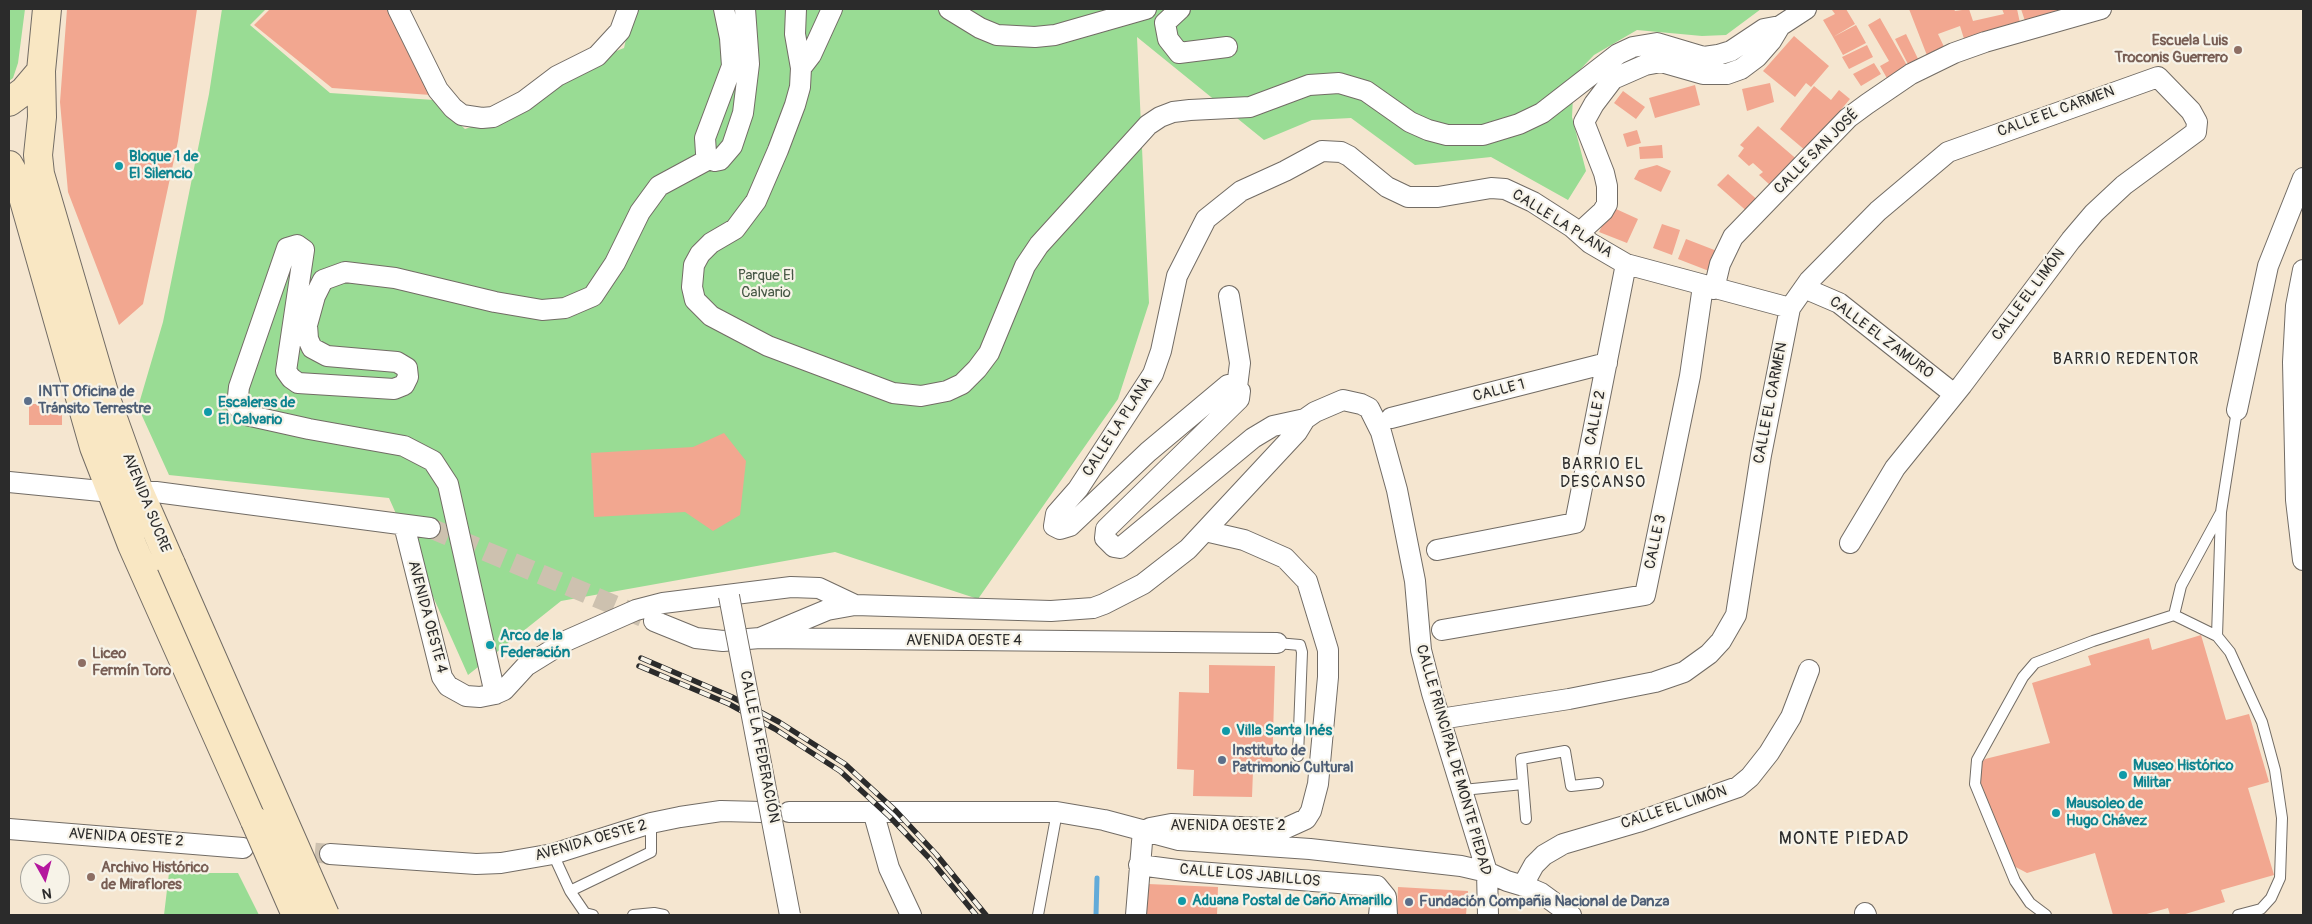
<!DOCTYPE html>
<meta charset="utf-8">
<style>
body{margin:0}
#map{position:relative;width:2312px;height:924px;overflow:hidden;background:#f5e6d0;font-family:Pangolin,sans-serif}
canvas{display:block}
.frame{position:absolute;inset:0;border:10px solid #2b2b2b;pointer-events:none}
.north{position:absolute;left:20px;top:854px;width:50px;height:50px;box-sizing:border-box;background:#f7f3e8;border:1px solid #a5a39c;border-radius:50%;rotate:173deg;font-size:14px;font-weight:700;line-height:20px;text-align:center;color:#2b2b2b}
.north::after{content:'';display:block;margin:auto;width:18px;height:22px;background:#b5179e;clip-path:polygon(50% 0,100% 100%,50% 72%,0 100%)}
</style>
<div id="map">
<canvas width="2312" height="924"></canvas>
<div class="frame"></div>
<div class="north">N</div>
</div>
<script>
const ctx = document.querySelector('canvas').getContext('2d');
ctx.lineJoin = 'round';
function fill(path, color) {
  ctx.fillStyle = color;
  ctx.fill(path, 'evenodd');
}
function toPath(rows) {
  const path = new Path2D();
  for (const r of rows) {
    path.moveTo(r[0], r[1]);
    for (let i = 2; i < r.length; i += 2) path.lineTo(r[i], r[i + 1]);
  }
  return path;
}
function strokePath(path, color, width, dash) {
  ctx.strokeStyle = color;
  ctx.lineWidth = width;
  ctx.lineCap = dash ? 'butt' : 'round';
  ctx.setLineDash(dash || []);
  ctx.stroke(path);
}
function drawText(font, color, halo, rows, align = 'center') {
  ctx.font = font + ' Pangolin,sans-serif';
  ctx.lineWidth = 4.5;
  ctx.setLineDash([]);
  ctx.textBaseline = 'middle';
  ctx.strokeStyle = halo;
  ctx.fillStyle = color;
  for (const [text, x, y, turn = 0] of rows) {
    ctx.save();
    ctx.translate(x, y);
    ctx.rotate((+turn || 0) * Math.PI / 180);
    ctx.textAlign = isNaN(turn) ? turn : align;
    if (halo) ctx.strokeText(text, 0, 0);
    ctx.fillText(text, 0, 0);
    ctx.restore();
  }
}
const green = toPath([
 [9,9,25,9,18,63,13,78,9,81],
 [222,9,266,9,250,25,330,93,434,100,465,129,510,114,553,76,624,48,633,9,1761,9,1726,35,1702,36,1637,30,1594,55,1574,76,1572,117,1586,171,1568,200,1491,157,1415,165,1351,118,1312,120,1264,140,1137,37,1149,303,1118,399,978,599,835,552,561,601,468,675,389,498,169,475,138,407,163,322,209,94],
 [169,873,238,873,259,915,164,915]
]);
const stream = toPath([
 [1096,915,1097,878]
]);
const building = toPath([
 [67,9,197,9,178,141,143,304,119,325,68,192,60,102],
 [270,9,389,9,431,95,332,88,254,25],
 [1835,9,1846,9,1855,24,1833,37,1823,20,1835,14,1832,10],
 [1909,9,1954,9,1955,11,1969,9,1973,21,2004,14,2002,9,2017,9,2020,23,1965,42,1960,26,1938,34,1946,51,1928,58],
 [2021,9,2072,9,2026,24],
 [1880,18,1909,69,1888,80,1880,66,1889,61,1868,25],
 [1856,25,1866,43,1843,55,1833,37],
 [1906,34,1920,63,1910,68,1895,39],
 [1794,36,1829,66,1811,87,1806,83,1795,97,1763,71],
 [1867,45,1873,57,1849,69,1842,57],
 [1874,63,1881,74,1861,86,1853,74],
 [1770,83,1774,102,1747,111,1742,89],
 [1695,85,1700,105,1655,118,1649,98],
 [1814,86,1831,100,1839,90,1850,99,1806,151,1780,129],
 [1623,91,1645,107,1636,119,1614,103],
 [1758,126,1800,162,1770,185,1759,175,1763,172,1753,163,1749,166,1738,156,1744,148,1740,145],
 [1637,130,1641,143,1627,147,1623,134],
 [1662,145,1663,158,1640,159,1639,147],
 [1657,165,1671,171,1661,192,1634,179,1639,170],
 [1728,174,1761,203,1750,214,1717,185],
 [1616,209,1638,219,1627,243,1599,232,1605,220],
 [1662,224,1680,230,1672,255,1653,248],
 [1686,239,1717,251,1709,271,1678,259],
 [29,404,62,404,62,425,29,425],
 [724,433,746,461,740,515,713,531,685,512,594,517,591,453,693,447],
 [2201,635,2226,720,2249,714,2269,782,2248,788,2274,875,2221,890,2225,902,2182,915,2170,915,2168,908,2143,915,2113,915,2095,853,2027,873,2010,864,2000,843,1976,768,1985,759,2050,743,2032,683,2091,665,2088,656,2149,638,2152,650],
 [1209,665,1275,666,1272,771,1253,771,1252,797,1193,796,1194,770,1177,769,1179,692,1209,693],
 [1148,884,1218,887,1217,915,1146,915],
 [1398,887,1468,891,1466,915,1397,915]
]);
const minorTunnel = toPath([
 [430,528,643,617],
 [285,850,330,854]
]);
const service = toPath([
 [2174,615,2181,586,2220,514],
 [2217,636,2221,512,2237,410],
 [1277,643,1300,645,1302,652,1298,756],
 [1463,790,1523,784],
 [1526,819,1521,759,1565,751,1571,786,1598,783],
 [553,854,570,891,651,852,651,823],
 [570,891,585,913,593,915],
 [633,915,654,913,664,915],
 [1038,915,1057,812],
 [1374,915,1377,887],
 [2046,915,2030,903,2015,881,1975,784,1977,760,2023,677,2035,663,2093,641,2174,615,2217,636,2230,652,2262,722,2275,770,2282,818,2280,878,2271,898,2261,909,2238,915]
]);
const minor = toPath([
 [398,9,438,90,453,108,462,115,482,118,493,117,524,101,557,76,597,56,620,31,628,9],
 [724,9,730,38,732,66,705,138,706,153,709,159,715,161,720,160,732,146,743,113,749,64,745,9],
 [796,9,795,34,801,68,800,87,795,105,778,150,756,201,735,229,711,243,700,254,694,265,692,287,695,300,711,316,768,346,893,393,921,396,947,391,962,384,977,369,989,353,1025,266,1039,245,1148,125,1160,117,1173,112,1190,110,1250,107,1309,85,1339,83,1366,91,1410,122,1428,130,1447,135,1483,135,1519,124,1542,113,1618,54,1633,47,1657,43,1704,57,1718,55,1731,51,1764,29,1780,26,1806,9],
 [949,9,980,28,997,35,1035,37,1055,35,1146,9],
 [1180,9,1165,23,1168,39,1179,53,1227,47],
 [801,68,811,55,832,9],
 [1579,233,1603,211,1607,204,1607,186,1604,173,1584,122,1594,104,1613,79,1645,65,1661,62,1703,74,1727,74,1741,69,1757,57,1771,41,1780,26],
 [2303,270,2296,306,2293,362,2296,500,2303,560],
 [1804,288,1839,303,1954,394],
 [1714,289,1720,264,1733,237,1848,118,1867,104,1911,74,1954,53,1985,42,2101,9],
 [1229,296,1240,363,1237,387],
 [2237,410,2268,266,2303,178],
 [1391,418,1607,363],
 [1305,419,1273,426,1253,438,1125,544,1120,548,1114,547,1105,538,1106,529,1239,399,1240,391,1233,384,1228,385,1148,452,1070,526,1060,529,1054,526,1056,514,1078,489,1153,374,1161,351,1177,276,1206,219,1241,191,1285,171,1322,151,1341,152,1349,156,1387,187,1408,197,1438,197,1491,188,1505,189,1533,202,1572,227,1590,243,1626,264,1790,308],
 [9,482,111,492,156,492,430,528],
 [404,525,442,677,448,686,466,696,480,697,495,694,504,690,526,666,568,640,636,610,663,603,791,587,819,588,855,605],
 [1437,550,1575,523,1626,264],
 [654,621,696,638,723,641,760,638,1277,643],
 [1442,630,1645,595,1690,376,1703,286],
 [760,638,827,610,855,605,1051,611,1093,608,1104,604,1143,584,1188,549,1297,432,1305,419,1315,412,1343,400,1361,404,1369,408,1381,432,1397,490,1415,581,1421,650,1432,693,1487,872,1488,915],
 [495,694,448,484,433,461,404,446,309,429,246,415,237,406,239,387,287,248,297,245,304,250,286,371,291,378,298,383,394,389,404,385,408,377,407,368,397,362,327,356,312,348,308,339,307,325,315,296,323,280,345,272,395,278,495,302,542,310,565,308,593,296,615,263,640,212,659,186,709,159],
 [1440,719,1569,699,1655,682,1684,672,1709,654,1721,641,1736,615,1761,455,1790,308,1809,281,1878,211,1948,152,2158,77,2191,111,2197,122,2196,132,2124,185,2094,213,2071,240,1962,385,1895,468,1850,543],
 [873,811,889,868,911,915],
 [789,812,1057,812,1104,820,1179,840,1310,849,1461,866,1487,872,1507,881,1527,887,1541,893,1571,915],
 [1150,828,1171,824,1284,829,1306,819,1311,811,1318,784,1328,677,1328,650,1307,581,1285,558,1244,540,1205,531],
 [9,829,243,848],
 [330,854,476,864,501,863,553,854,651,823,680,817,721,811,762,812],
 [1139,865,1185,871,1377,886,1386,897,1387,915],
 [1523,885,1534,865,1544,855,1563,844,1638,822,1738,787,1750,777,1769,753,1791,717,1809,670],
 [1865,913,1866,915],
 [1136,915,1143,830]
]);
const secondary = toPath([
 [47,9,41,71,42,117,38,155,40,174,105,396,139,491,171,564],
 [9,102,24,91,41,71],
 [9,165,19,183,94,447,132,545,255,821]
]);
const rail = toPath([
 [641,658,732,697,779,722,845,764,896,811,936,854,986,915],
 [639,666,729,704,775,729,840,771,890,817,930,859,976,915]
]);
const minorBridge = toPath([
 [729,596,790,915]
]);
const secondaryBridge = toPath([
 [171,564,325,915],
 [255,821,296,915]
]);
const markers = [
 [2238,50,5,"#8d6e63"],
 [119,166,5,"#0f9aa8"],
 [28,401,5,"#5c6f8a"],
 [208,412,5,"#0f9aa8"],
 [490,645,5,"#0f9aa8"],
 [82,663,5,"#8d6e63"],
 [1226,731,5,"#0f9aa8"],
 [1222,760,5,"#5c6f8a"],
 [2123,775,5,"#0f9aa8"],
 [2056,813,5,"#0f9aa8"],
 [91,877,5,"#8d6e63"],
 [1182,901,5,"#0f9aa8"],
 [1409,902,5,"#5c6f8a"]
];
const educationNames = [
 ["Escuela Luis",2228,41,"right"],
 ["Troconis Guerrero",2228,58,"right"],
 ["Liceo",92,654],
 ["Fermín Toro",92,671],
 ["Archivo Histórico",101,868],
 ["de Miraflores",101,885]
];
const streetNames = [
 ["CALLE EL CARMEN",2056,112,-20],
 ["CALLE SAN JOSÉ",1817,152,-45],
 ["CALLE LA PLANA",1562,224,32],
 ["CALLE EL LIMÓN",2029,295,-53],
 ["CALLE EL ZAMURO",1881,338,37],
 ["CALLE 1",1499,391,-14],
 ["CALLE EL CARMEN",1771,403,-79],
 ["CALLE 2",1596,418,-79],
 ["CALLE LA PLANA",1118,427,-57],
 ["AVENIDA SUCRE",146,503,68],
 ["CALLE 3",1656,542,-78],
 ["AVENIDA OESTE 4",427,617,75],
 ["AVENIDA OESTE 4",964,641],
 ["CALLE LA FEDERACIÓN",759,747,79],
 ["CALLE PRINCIPAL DE MONTE PIEDAD",1453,760,74],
 ["CALLE EL LIMÓN",1674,808,-18],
 ["AVENIDA OESTE 2",1228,826],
 ["AVENIDA OESTE 2",126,838,4],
 ["AVENIDA OESTE 2",591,841,-16],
 ["CALLE LOS JABILLOS",1250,876,5]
];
const cultureNames = [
 ["Bloque 1 de",129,157],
 ["El Silencio",129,174],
 ["Escaleras de",218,403],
 ["El Calvario",218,420],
 ["Arco de la",500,636],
 ["Federación",500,653],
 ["Villa Santa Inés",1236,731],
 ["Museo Histórico",2133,766],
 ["Militar",2133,783],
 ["Mausoleo de",2066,804],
 ["Hugo Chávez",2066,821],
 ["Aduana Postal de Caño Amarillo",1192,901]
];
const parkNames = [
 ["Parque El",766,276],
 ["Calvario",766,293]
];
const serviceNames = [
 ["INTT Oficina de",38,392],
 ["Tránsito Terrestre",38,409],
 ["Instituto de",1232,751],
 ["Patrimonio Cultural",1232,768],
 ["Fundación Compañia Nacional de Danza",1419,902]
];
const neighbourhoodNames = [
 ["BARRIO REDENTOR",2126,360],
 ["BARRIO EL",1603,465],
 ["DESCANSO",1603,483]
];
const quarterNames = [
 ["MONTE PIEDAD",1844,839]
];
fill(green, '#99dc94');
strokePath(stream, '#62abd9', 5);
fill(building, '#f2a790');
strokePath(minorTunnel, '#cdc1af', 20, [20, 10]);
strokePath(service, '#726c65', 12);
strokePath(minor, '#726c65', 22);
strokePath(secondary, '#726c65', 30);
strokePath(service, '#fff', 10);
strokePath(minor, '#fff', 20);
strokePath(secondary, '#f9e7c3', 28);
strokePath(rail, '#2b2b2b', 5.5);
strokePath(rail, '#f7f3e8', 4, [11]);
strokePath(minorBridge, '#726c65', 22, []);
strokePath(secondaryBridge, '#726c65', 30, []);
strokePath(minorBridge, '#fff', 20);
strokePath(secondaryBridge, '#f9e7c3', 28);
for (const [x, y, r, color] of markers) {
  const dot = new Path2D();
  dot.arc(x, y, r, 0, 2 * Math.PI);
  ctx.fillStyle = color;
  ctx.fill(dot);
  strokePath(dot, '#f7f3e8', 2);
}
drawText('bold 15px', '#785e54', '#f7f3e8', educationNames, 'left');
drawText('15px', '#2b2b2b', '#f7f3e8', streetNames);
drawText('bold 15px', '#0d838f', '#f7f3e8', cultureNames, 'left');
drawText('15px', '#465745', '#f7f3e8', parkNames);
drawText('bold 15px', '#4e5e75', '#f7f3e8', serviceNames, 'left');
ctx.letterSpacing = '1px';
drawText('16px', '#2b2b2b', '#f7f3e8', neighbourhoodNames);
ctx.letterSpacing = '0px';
ctx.letterSpacing = '1px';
drawText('18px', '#2b2b2b', '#f7f3e8', quarterNames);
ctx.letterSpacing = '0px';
</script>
